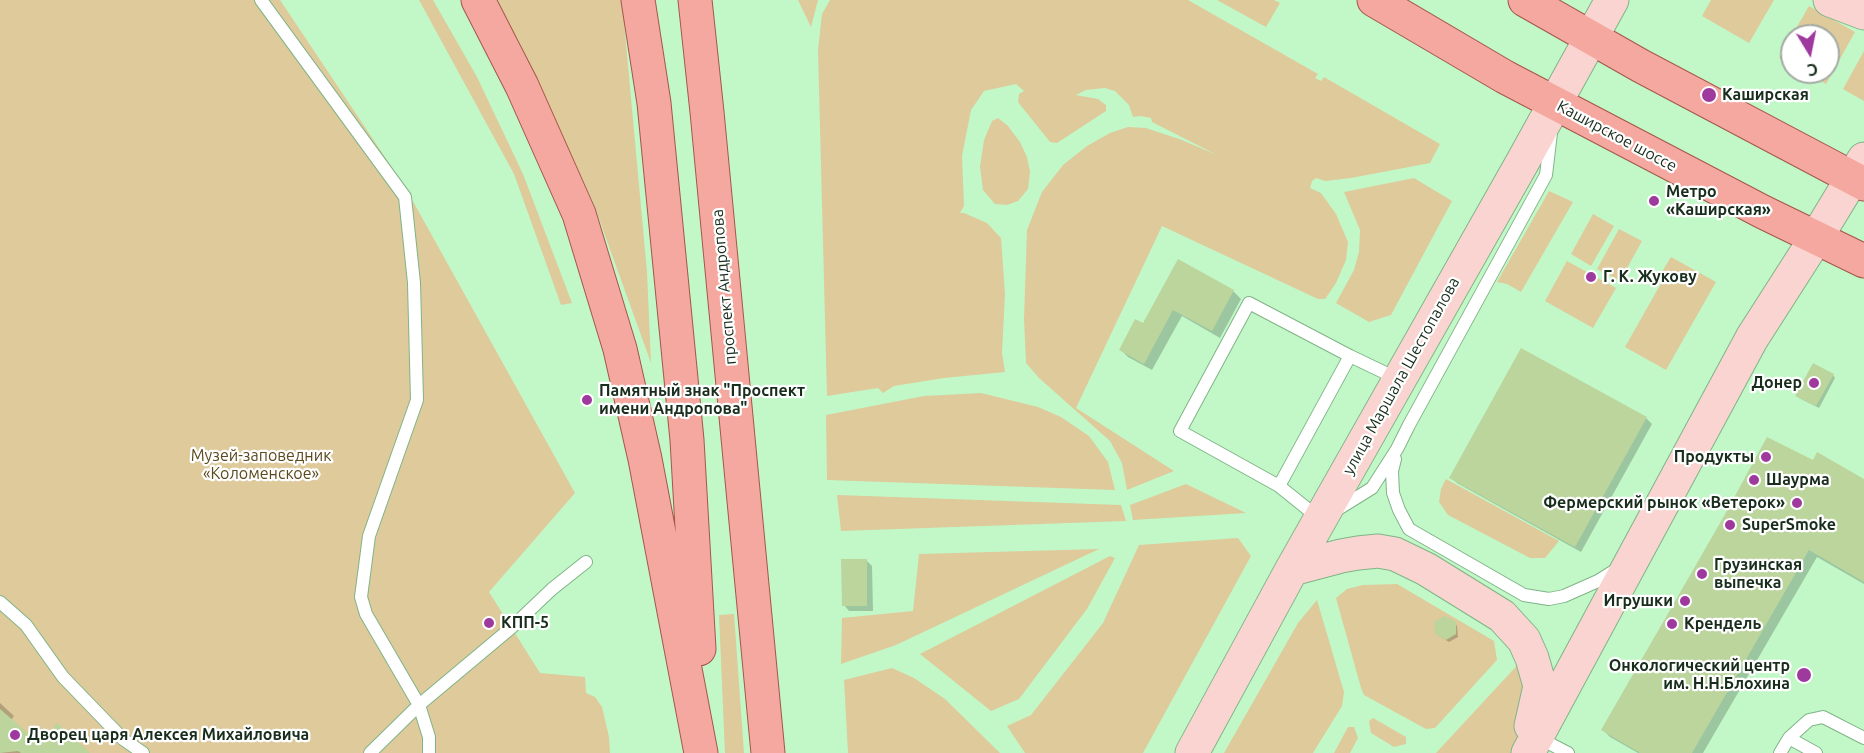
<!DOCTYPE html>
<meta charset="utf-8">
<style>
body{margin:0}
#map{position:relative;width:1864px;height:753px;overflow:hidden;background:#c2f8c8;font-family:Ubuntu,sans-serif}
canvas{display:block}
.north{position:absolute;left:1780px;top:24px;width:60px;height:60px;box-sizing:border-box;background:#fff;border:2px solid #a3aba4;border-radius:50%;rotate:170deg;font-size:16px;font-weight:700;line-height:24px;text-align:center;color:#182d1c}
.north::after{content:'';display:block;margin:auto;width:21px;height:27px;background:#9e399e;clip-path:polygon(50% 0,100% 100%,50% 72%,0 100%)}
</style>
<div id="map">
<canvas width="1864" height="753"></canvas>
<div class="north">С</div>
</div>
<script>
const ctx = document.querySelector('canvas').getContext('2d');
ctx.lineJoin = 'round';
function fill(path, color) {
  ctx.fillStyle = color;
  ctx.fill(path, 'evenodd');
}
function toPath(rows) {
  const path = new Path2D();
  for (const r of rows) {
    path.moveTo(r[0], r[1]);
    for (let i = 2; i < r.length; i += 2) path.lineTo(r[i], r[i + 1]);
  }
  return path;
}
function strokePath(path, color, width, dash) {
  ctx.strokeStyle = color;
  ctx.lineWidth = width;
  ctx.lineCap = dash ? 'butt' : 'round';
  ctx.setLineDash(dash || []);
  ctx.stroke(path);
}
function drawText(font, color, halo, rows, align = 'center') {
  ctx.font = font + ' Ubuntu,sans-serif';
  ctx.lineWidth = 4.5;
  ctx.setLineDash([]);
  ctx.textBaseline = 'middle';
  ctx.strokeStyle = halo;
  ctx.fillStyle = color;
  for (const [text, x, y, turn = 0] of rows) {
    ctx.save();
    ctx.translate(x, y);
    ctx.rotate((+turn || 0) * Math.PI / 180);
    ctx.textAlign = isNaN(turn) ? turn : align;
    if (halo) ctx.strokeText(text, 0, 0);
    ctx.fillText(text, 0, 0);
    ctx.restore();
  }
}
const green = toPath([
 [0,0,280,0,405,187,575,493,489,592,540,673,585,677,586,693,595,697,602,707,609,737,610,753,0,753],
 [419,0,433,0,477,77,523,174,572,303,561,305,514,174],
 [493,0,622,0,647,272,651,363,593,202,518,39],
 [798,0,818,0,811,27],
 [830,0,1188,0,1318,74,1315,78,1321,81,1324,77,1440,144,1430,163,1351,178,1325,181,1316,178,1312,181,1310,188,1321,193,1336,214,1348,242,1346,260,1336,283,1325,299,1318,299,1162,226,1076,408,1174,471,1127,490,1122,463,1110,441,1039,378,1026,363,1024,319,1027,230,1042,192,1063,165,1087,146,1110,133,1128,127,1146,128,1182,140,1217,155,1152,122,1151,118,1141,116,1133,117,1129,105,1115,91,1105,88,1086,90,1076,95,1098,99,1106,105,1106,111,1057,143,1050,142,1018,102,1019,94,1024,91,1016,84,984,91,971,110,962,156,964,206,960,213,964,213,987,223,1001,238,1005,294,1002,353,1005,372,944,378,894,386,883,393,878,388,827,396,818,50,822,14],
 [1217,0,1274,0,1280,3,1266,27],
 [1711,0,1774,0,1749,43,1702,16],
 [1809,6,1855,32,1826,84,1804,72,1828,72,1828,36,1792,36,1792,65,1779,58],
 [1864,51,1864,101,1843,89],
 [998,118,1008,126,1020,142,1027,157,1030,172,1028,189,1018,201,1007,205,995,204,983,190,980,167,984,140,992,121],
 [1414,178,1452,201,1391,315,1369,322,1336,303,1354,270,1359,252,1360,230,1344,192],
 [1549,191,1573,202,1521,292,1507,284,1497,282],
 [1593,214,1614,226,1591,266,1571,254],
 [1619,229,1642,241,1620,281,1597,269],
 [1671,257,1716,282,1666,370,1625,347,1664,278,1660,275],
 [1567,261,1616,288,1593,328,1545,301],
 [981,393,1038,407,1061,417,1089,436,1108,462,1115,490,827,480,826,415,924,396],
 [1446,479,1559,541,1545,558,1530,558,1448,515,1439,502,1441,489],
 [1186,484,1246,513,1133,520,1130,505],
 [837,495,1121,505,1126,521,841,531],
 [1238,538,1251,556,1143,753,1025,753,1007,726,1031,715,1103,623,1139,545],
 [1099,549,896,645,841,664,842,618,913,611,919,554],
 [1110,556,1115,558,1087,609,1019,699,991,711,920,654],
 [1397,584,1494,641,1497,660,1435,728,1426,729,1364,695,1361,688,1336,598,1347,589,1363,585],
 [1317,600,1344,692,1342,706,1313,753,1224,753,1298,623],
 [734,614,744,753,725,753,719,615],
 [1523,659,1526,718,1513,753,1436,753],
 [892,668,914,678,945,699,1000,753,848,753,844,680],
 [1373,718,1406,737,1406,744,1394,747,1371,733,1369,721],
 [1348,727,1354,727,1358,738,1350,753,1334,753]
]);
const shadow = toPath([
 [1179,261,1233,291,1241,299,1220,338,1182,316,1152,370,1128,357,1120,349,1144,325],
 [1833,375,1835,378,1819,408,1799,398],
 [1646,418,1652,424,1581,552,1457,483,1451,478],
 [1814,462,1864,481,1864,584,1817,557,1703,753,1638,753,1610,737,1603,730],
 [866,560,872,566,873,611,849,611,844,605],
 [1455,623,1457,626,1458,637,1449,642,1436,634],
 [0,703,14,716,11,720,41,746,87,753,0,753]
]);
const building = toPath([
 [1178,259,1234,290,1212,331,1173,310,1144,364,1119,350,1135,319,1143,323],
 [1521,348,1647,417,1575,547,1449,478],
 [1813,363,1834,374,1816,406,1795,396],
 [1767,437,1813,460,1817,452,1864,479,1864,582,1809,550,1692,753,1640,753,1601,730,1724,516],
 [841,559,867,559,867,606,842,606],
 [1445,616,1456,622,1456,634,1446,640,1435,634,1434,622],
 [0,709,40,744,57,723,90,753,21,753,18,751,0,753]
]);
const lane = toPath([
 [261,0,405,197,414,283,417,400,369,536,361,597,366,614,419,705,429,737,429,753],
 [1395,459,1392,471,1393,493,1399,510,1409,529,1524,595,1549,599,1564,596,1598,581,1617,569],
 [1279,486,1350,356],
 [1335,511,1372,488,1397,449,1409,425,1546,175,1551,133],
 [1320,519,1279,486,1180,431,1249,303,1350,356,1398,379],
 [0,602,26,625,63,677,123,739,143,753],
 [1537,737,1568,753],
 [1789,738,1809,720,1823,717,1864,738],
 [370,753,419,705,511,628,552,589,586,562],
 [1780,753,1789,738,1816,753]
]);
const secondary = toPath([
 [1830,0,1864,13],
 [1292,569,1341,556,1358,553,1378,551,1395,554,1426,569,1502,616,1524,640,1532,658,1540,686,1531,726],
 [1192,753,1292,569,1522,163,1612,0],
 [1528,753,1752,338,1816,238,1864,159]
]);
const primary = toPath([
 [478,0,522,86,579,214,620,349,645,459,701,753],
 [638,0,654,103,687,440,699,649],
 [695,0,707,112,768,753],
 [1374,0,1505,77,1763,212,1864,261],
 [1525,0,1641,66,1864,184]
]);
const markers = [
 [1709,95,8,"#9e399e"],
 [1654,201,6,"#9e399e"],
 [1591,277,6,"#9e399e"],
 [1814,383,6,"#9e399e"],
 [587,400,6,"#9e399e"],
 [1766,457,6,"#9e399e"],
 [1754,480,6,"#9e399e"],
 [1797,503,6,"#9e399e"],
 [1730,525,6,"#9e399e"],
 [1702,574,6,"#9e399e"],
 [1685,601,6,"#9e399e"],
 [489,623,6,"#9e399e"],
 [1672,624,6,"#9e399e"],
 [1804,675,8,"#9e399e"],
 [15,735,6,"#9e399e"]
];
const poiNames = [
 ["Каширская",1722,95],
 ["Метро",1666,192],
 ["«Каширская»",1666,210],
 ["Г. К. Жукову",1603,277],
 ["Донер",1802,383,"right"],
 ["Памятный знак \"Проспект",599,391],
 ["имени Андропова\"",599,409],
 ["Продукты",1754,457,"right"],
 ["Шаурма",1766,480],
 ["Фермерский рынок «Ветерок»",1785,503,"right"],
 ["SuperSmoke",1742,525],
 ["Грузинская",1714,565],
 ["выпечка",1714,583],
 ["Игрушки",1673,601,"right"],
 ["КПП-5",501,623],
 ["Крендель",1684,624],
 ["Онкологический центр",1790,666,"right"],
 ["им. Н.Н.Блохина",1790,684,"right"],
 ["Дворец царя Алексея Михайловича",27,735]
];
const streetNames = [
 ["Каширское шоссе",1617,136,28],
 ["проспект Андропова",724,287,-95],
 ["улица Маршала Шестопалова",1401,376,-61]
];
const parkNames = [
 ["Музей-заповедник",261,456],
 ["«Коломенское»",261,474]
];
fill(green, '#deca9b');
fill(shadow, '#0003');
fill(building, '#bbd59c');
strokePath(lane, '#80b487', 14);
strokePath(secondary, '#80b487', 35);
strokePath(primary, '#a45749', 35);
strokePath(lane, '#fff', 12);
strokePath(secondary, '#fad4d0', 33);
strokePath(primary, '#f5a8a0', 33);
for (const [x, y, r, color] of markers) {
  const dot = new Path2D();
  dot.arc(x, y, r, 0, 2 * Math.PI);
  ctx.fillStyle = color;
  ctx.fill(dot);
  strokePath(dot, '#fff', 2);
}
drawText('bold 16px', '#182d1c', '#fff', poiNames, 'left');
drawText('16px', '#182d1c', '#fff', streetNames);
drawText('16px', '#5a491c', '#fff', parkNames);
</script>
